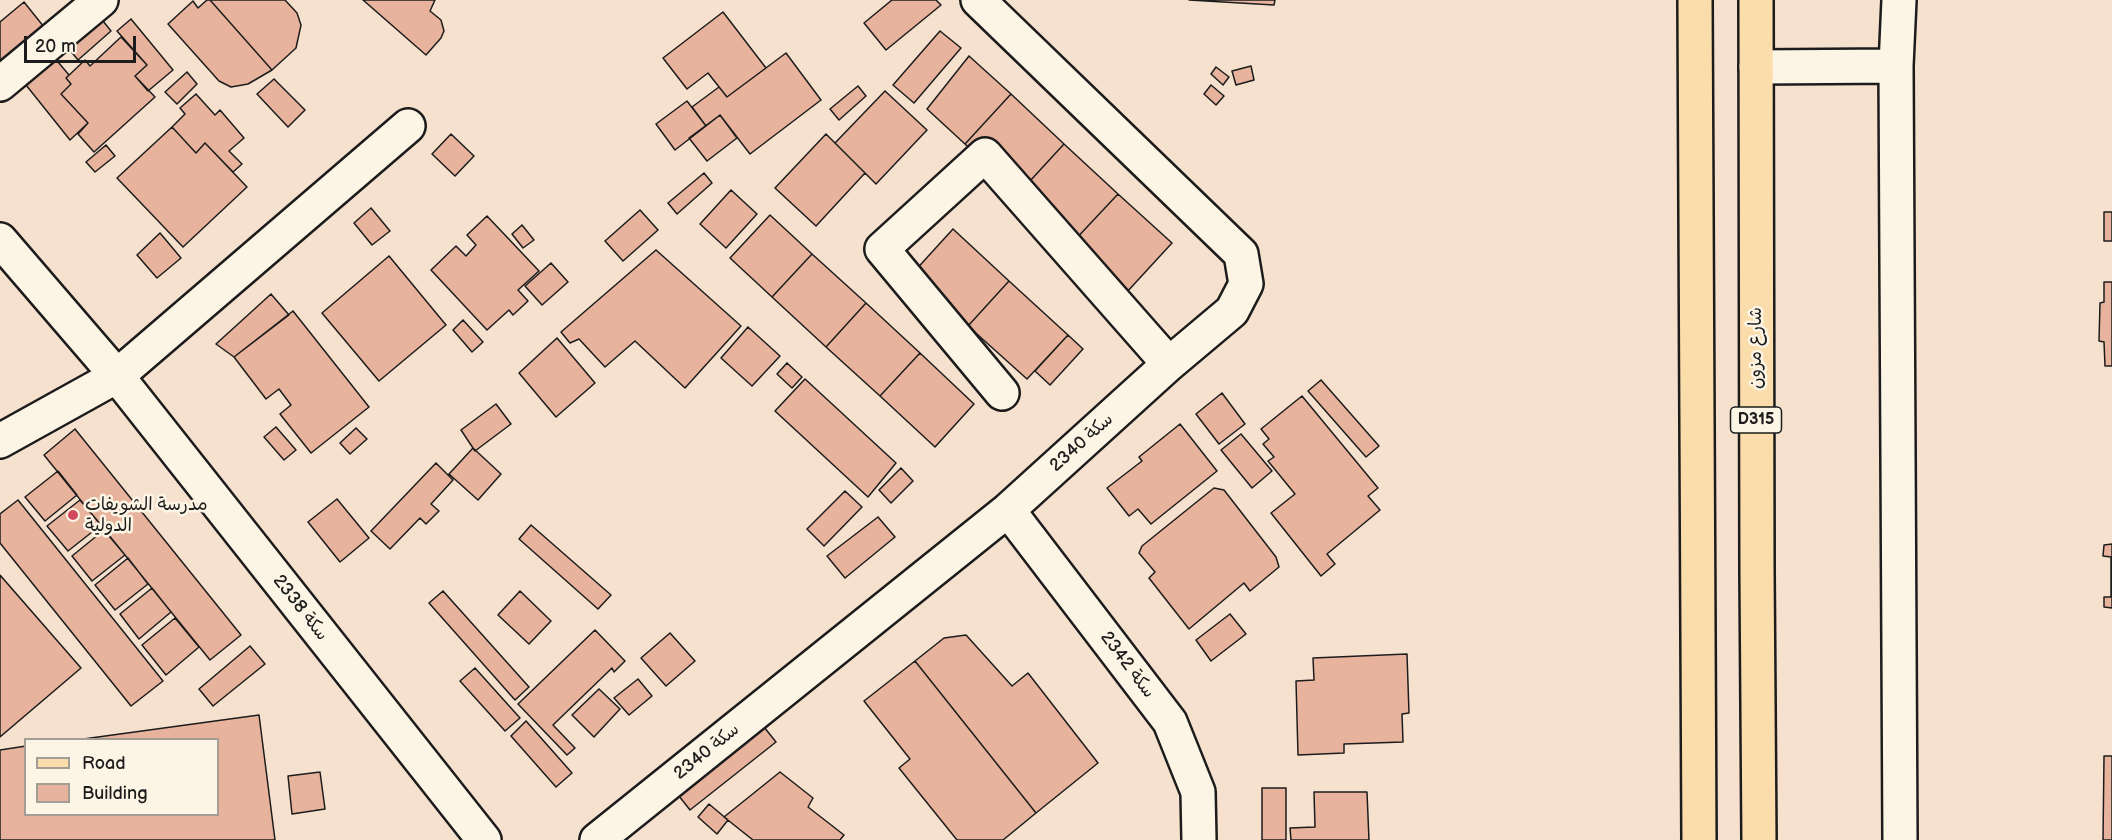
<!DOCTYPE html>
<meta charset="utf-8">
<style>
body{margin:0}
#map{position:relative;width:2112px;height:840px;overflow:hidden;background:#f6e1cf;font-family:"Balsamiq Sans",sans-serif}
canvas{display:block}
.legend{position:absolute;left:24px;top:738px;width:195px;height:78px;box-sizing:border-box;background:#fcf5e5;border:2px solid #a29e95;margin:0;padding:8px 10px;list-style:none;font-size:18px;color:#1c1c1c}
.legend li{display:flex;align-items:center;gap:12px;height:30px}
.legend b{width:30px;border:2px solid #a29e95}
.scale{position:absolute;left:24px;top:36px;width:112px;height:27px;box-sizing:border-box;border:3px solid #1c1c1c;border-top:0;padding-left:8px;font-size:18px;line-height:21px;white-space:nowrap;color:#1c1c1c;-webkit-text-stroke:4px #fcf5e5;paint-order:stroke}
</style>
<div id="map">
<canvas width="2112" height="840"></canvas>
<ul class="legend">
<li><b style="height:8px;background:#fbddab"></b>Road</li>
<li><b style="height:16px;background:#e8b39c"></b>Building</li>
</ul>
<div class="scale">20 m</div>
</div>
<script>
const ctx = document.querySelector('canvas').getContext('2d');
ctx.lineJoin = 'round';
function fill(path, color) {
  ctx.fillStyle = color;
  ctx.fill(path, 'evenodd');
}
function toPath(rows) {
  const path = new Path2D();
  for (const r of rows) {
    path.moveTo(r[0], r[1]);
    for (let i = 2; i < r.length; i += 2) path.lineTo(r[i], r[i + 1]);
  }
  return path;
}
function strokePath(path, color, width, dash) {
  ctx.strokeStyle = color;
  ctx.lineWidth = width;
  ctx.lineCap = dash ? 'butt' : 'round';
  ctx.setLineDash(dash || []);
  ctx.stroke(path);
}
function drawText(font, color, halo, rows, align = 'center') {
  ctx.font = font + ' "Balsamiq Sans","Playpen Sans Arabic",sans-serif';
  ctx.lineWidth = 5;
  ctx.setLineDash([]);
  ctx.textBaseline = 'middle';
  ctx.strokeStyle = halo;
  ctx.fillStyle = color;
  for (const [text, x, y, turn = 0] of rows) {
    ctx.save();
    ctx.translate(x, y);
    ctx.rotate((+turn || 0) * Math.PI / 180);
    ctx.textAlign = isNaN(turn) ? turn : align;
    if (halo) ctx.strokeText(text, 0, 0);
    ctx.fillText(text, 0, 0);
    ctx.restore();
  }
}
const building = toPath([
 [207,0,210,0,272,70,248,84,231,87,219,81,168,24,193,1,198,8,207,0],
 [210,0,285,0,297,13,301,25,296,48,272,70,210,0],
 [363,0,435,0,430,11,441,20,444,31,441,38,426,55,363,0],
 [892,0,936,0,941,5,886,50,864,23,892,0],
 [1189,0,1275,0,1274,5,1189,0],
 [24,2,44,27,0,62,0,22,24,2],
 [723,12,766,68,727,97,708,73,687,89,663,58,723,12],
 [131,19,173,70,148,91,135,76,147,65,117,31,131,19],
 [103,21,111,31,78,60,69,49,103,21],
 [940,31,961,48,914,103,893,85,940,31],
 [121,37,147,65,135,76,155,97,94,152,78,134,88,123,61,94,71,84,66,78,85,60,90,66,121,37],
 [786,53,821,100,750,154,720,115,706,126,692,107,719,87,727,97,786,53],
 [53,56,69,75,66,78,71,84,61,94,88,123,70,140,22,80,53,56],
 [969,56,1011,94,965,144,927,109,969,56],
 [1251,66,1254,80,1236,85,1232,71,1251,66],
 [1216,67,1229,77,1223,85,1211,74,1216,67],
 [187,72,197,84,177,104,165,92,187,72],
 [274,79,305,110,288,127,257,94,274,79],
 [1211,85,1224,96,1216,105,1204,94,1211,85],
 [858,86,866,96,839,120,830,109,858,86],
 [885,91,927,130,876,184,835,143,885,91],
 [196,94,215,115,220,110,244,138,229,151,242,164,233,172,205,143,196,153,172,127,185,114,180,108,196,94],
 [1011,94,1064,144,1018,194,965,144,1011,94],
 [687,101,706,126,675,150,656,124,687,101],
 [720,115,737,138,707,161,689,138,720,115],
 [172,127,196,153,205,143,247,187,183,247,117,178,172,127],
 [451,134,474,156,455,176,432,154,451,134],
 [826,134,865,173,816,226,775,188,826,134],
 [1064,144,1118,194,1072,243,1018,194,1064,144],
 [106,145,115,156,95,172,86,162,106,145],
 [704,173,712,183,677,214,668,203,704,173],
 [731,190,757,214,726,248,700,224,731,190],
 [1118,194,1172,243,1126,293,1072,243,1118,194],
 [371,208,390,231,372,245,354,223,371,208],
 [640,210,658,230,623,261,605,241,640,210],
 [2104,212,2112,212,2112,241,2104,241,2104,212],
 [770,215,812,254,772,297,730,258,770,215],
 [487,216,539,271,518,290,528,301,513,315,509,310,487,330,431,270,456,246,466,256,476,245,467,235,487,216],
 [522,225,534,240,523,248,512,234,522,225],
 [953,229,1009,281,968,326,912,274,953,229],
 [160,233,181,258,157,278,137,255,160,233],
 [656,250,741,326,685,388,635,341,605,367,579,339,570,343,561,332,656,250],
 [812,254,866,303,826,347,772,297,812,254],
 [389,256,446,325,379,381,322,313,389,256],
 [551,263,568,282,542,305,525,286,551,263],
 [1009,281,1068,335,1027,379,968,326,1009,281],
 [2104,282,2112,282,2112,366,2105,366,2104,342,2099,341,2100,303,2104,302,2104,282],
 [271,294,289,315,234,357,216,344,271,294],
 [866,303,920,353,880,396,826,347,866,303],
 [293,311,369,407,311,453,280,414,291,405,279,389,266,399,234,357,293,311],
 [463,320,483,342,472,352,453,330,463,320],
 [748,327,780,356,752,386,721,358,748,327],
 [1068,335,1083,349,1050,385,1035,371,1068,335],
 [557,338,595,383,556,417,519,373,557,338],
 [920,353,974,404,935,447,880,396,920,353],
 [787,363,802,377,792,388,777,374,787,363],
 [805,379,896,463,868,497,775,411,805,379],
 [1321,380,1379,446,1366,457,1308,391,1321,380],
 [1222,393,1245,424,1219,444,1196,414,1222,393],
 [1302,396,1378,488,1368,496,1380,510,1327,554,1335,564,1321,576,1271,513,1295,494,1268,461,1274,457,1263,444,1269,439,1261,429,1302,396],
 [496,404,511,424,475,451,461,430,496,404],
 [1180,424,1217,471,1151,524,1138,509,1129,516,1107,488,1142,461,1139,457,1180,424],
 [276,427,296,450,284,460,264,437,276,427],
 [356,428,367,439,350,454,340,443,356,428],
 [75,429,241,635,210,660,44,455,75,429],
 [1241,434,1272,471,1252,488,1221,450,1241,434],
 [473,448,501,474,478,500,449,474,473,448],
 [436,463,453,480,431,504,439,511,426,524,420,518,390,549,371,531,436,463],
 [901,468,913,481,891,503,879,490,901,468],
 [58,471,77,495,45,521,25,497,58,471],
 [1214,488,1224,490,1276,557,1279,567,1250,591,1244,583,1189,629,1149,578,1155,572,1139,553,1142,546,1214,488],
 [845,491,862,507,824,546,807,529,845,491],
 [337,499,369,538,340,562,308,522,337,499],
 [18,500,163,681,131,706,0,543,0,514,18,500],
 [80,500,101,525,68,551,47,526,80,500],
 [878,517,895,537,845,578,827,556,878,517],
 [531,525,611,595,598,609,519,539,531,525],
 [104,530,125,555,92,581,72,556,104,530],
 [2112,544,2112,608,2104,607,2104,597,2111,597,2111,557,2103,556,2104,545,2112,544],
 [128,558,148,584,115,610,95,585,128,558],
 [0,575,81,668,0,737,0,575],
 [152,588,171,612,139,639,120,614,152,588],
 [443,591,529,687,515,700,429,603,443,591],
 [520,591,551,621,529,644,498,615,520,591],
 [1230,614,1246,634,1211,661,1196,640,1230,614],
 [175,618,199,647,166,675,142,645,175,618],
 [595,630,625,661,614,672,612,668,553,725,575,748,567,755,518,704,595,630],
 [670,633,695,661,666,686,641,658,670,633],
 [966,635,1012,686,1028,673,1098,763,1036,813,915,661,944,638,966,635],
 [250,646,265,664,213,706,199,689,250,646],
 [1407,654,1409,713,1402,714,1403,742,1344,744,1344,753,1298,755,1296,681,1314,680,1313,658,1407,654],
 [915,661,1036,813,1003,840,957,840,899,768,910,759,864,701,915,661],
 [475,668,520,718,505,731,460,681,475,668],
 [638,679,652,696,629,715,614,698,638,679],
 [599,689,620,709,594,737,572,715,599,689],
 [259,715,275,840,0,840,0,750,26,746,26,814,218,814,218,740,76,740,259,715],
 [526,721,572,773,556,787,511,736,526,721],
 [760,722,776,742,690,810,675,791,760,722],
 [2104,756,2112,756,2112,840,2103,840,2104,756],
 [320,772,325,809,292,814,288,776,320,772],
 [780,772,813,798,808,807,844,835,840,840,753,840,724,817,780,772],
 [1262,788,1286,788,1286,840,1262,840,1262,788],
 [1314,792,1367,792,1369,840,1291,840,1290,828,1315,827,1314,792],
 [709,804,728,820,717,834,698,817,709,804]
]);
const minor = toPath([
 [1899,0,1896,66,1900,840],
 [1756,67,1896,66],
 [0,84,101,0],
 [0,240,117,376,484,840],
 [1002,393,882,249,985,155,1169,364],
 [0,441,117,376,408,126],
 [1008,510,1170,722,1198,792,1199,840],
 [597,840,1008,510,1169,364,1232,311,1246,284,1241,254,978,0]
]);
const major = toPath([
 [1695,0,1699,840],
 [1756,0,1757,570,1759,840]
]);
const markers = [
 [73,515,6,"#d1495b"]
];
const shields = [
 [1756,420,51]
];
const shieldNames = [
 ["D315",1756,420]
];
const streetNames = [
 ["شارع مزون",1756,348,-90],
 ["سكة 2340",1082,443,-42],
 ["سكة 2338",300,608,52],
 ["سكة 2342",1127,665,53],
 ["سكة 2340",707,752,-39]
];
const poiNames = [
 ["مدرسة الشويفات",85,505],
 ["الدولية",85,526]
];
fill(building, '#e8b39c');
strokePath(building, '#1c1c1c', 1.5);
strokePath(minor, '#1c1c1c', 38);
strokePath(major, '#1c1c1c', 38);
strokePath(minor, '#fcf5e5', 33);
strokePath(major, '#fbddab', 33);
for (const [x, y, r, color] of markers) {
  const dot = new Path2D();
  dot.arc(x, y, r, 0, 2 * Math.PI);
  ctx.fillStyle = color;
  ctx.fill(dot);
  strokePath(dot, '#fcf5e5', 2);
}
for (const [x, y, w] of shields) {
  const box = new Path2D();
  box.roundRect(x - w / 2, y - 13, w, 26, 4.5);
  ctx.fillStyle = '#fcf5e5';
  ctx.fill(box);
  strokePath(box, '#1c1c1c', 1.5);
}
drawText('bold 16px', '#1c1c1c', null, shieldNames);
drawText('18px', '#1c1c1c', '#fcf5e5', streetNames);
drawText('18px', '#1c1c1c', '#fcf5e5', poiNames, 'left');
</script>
